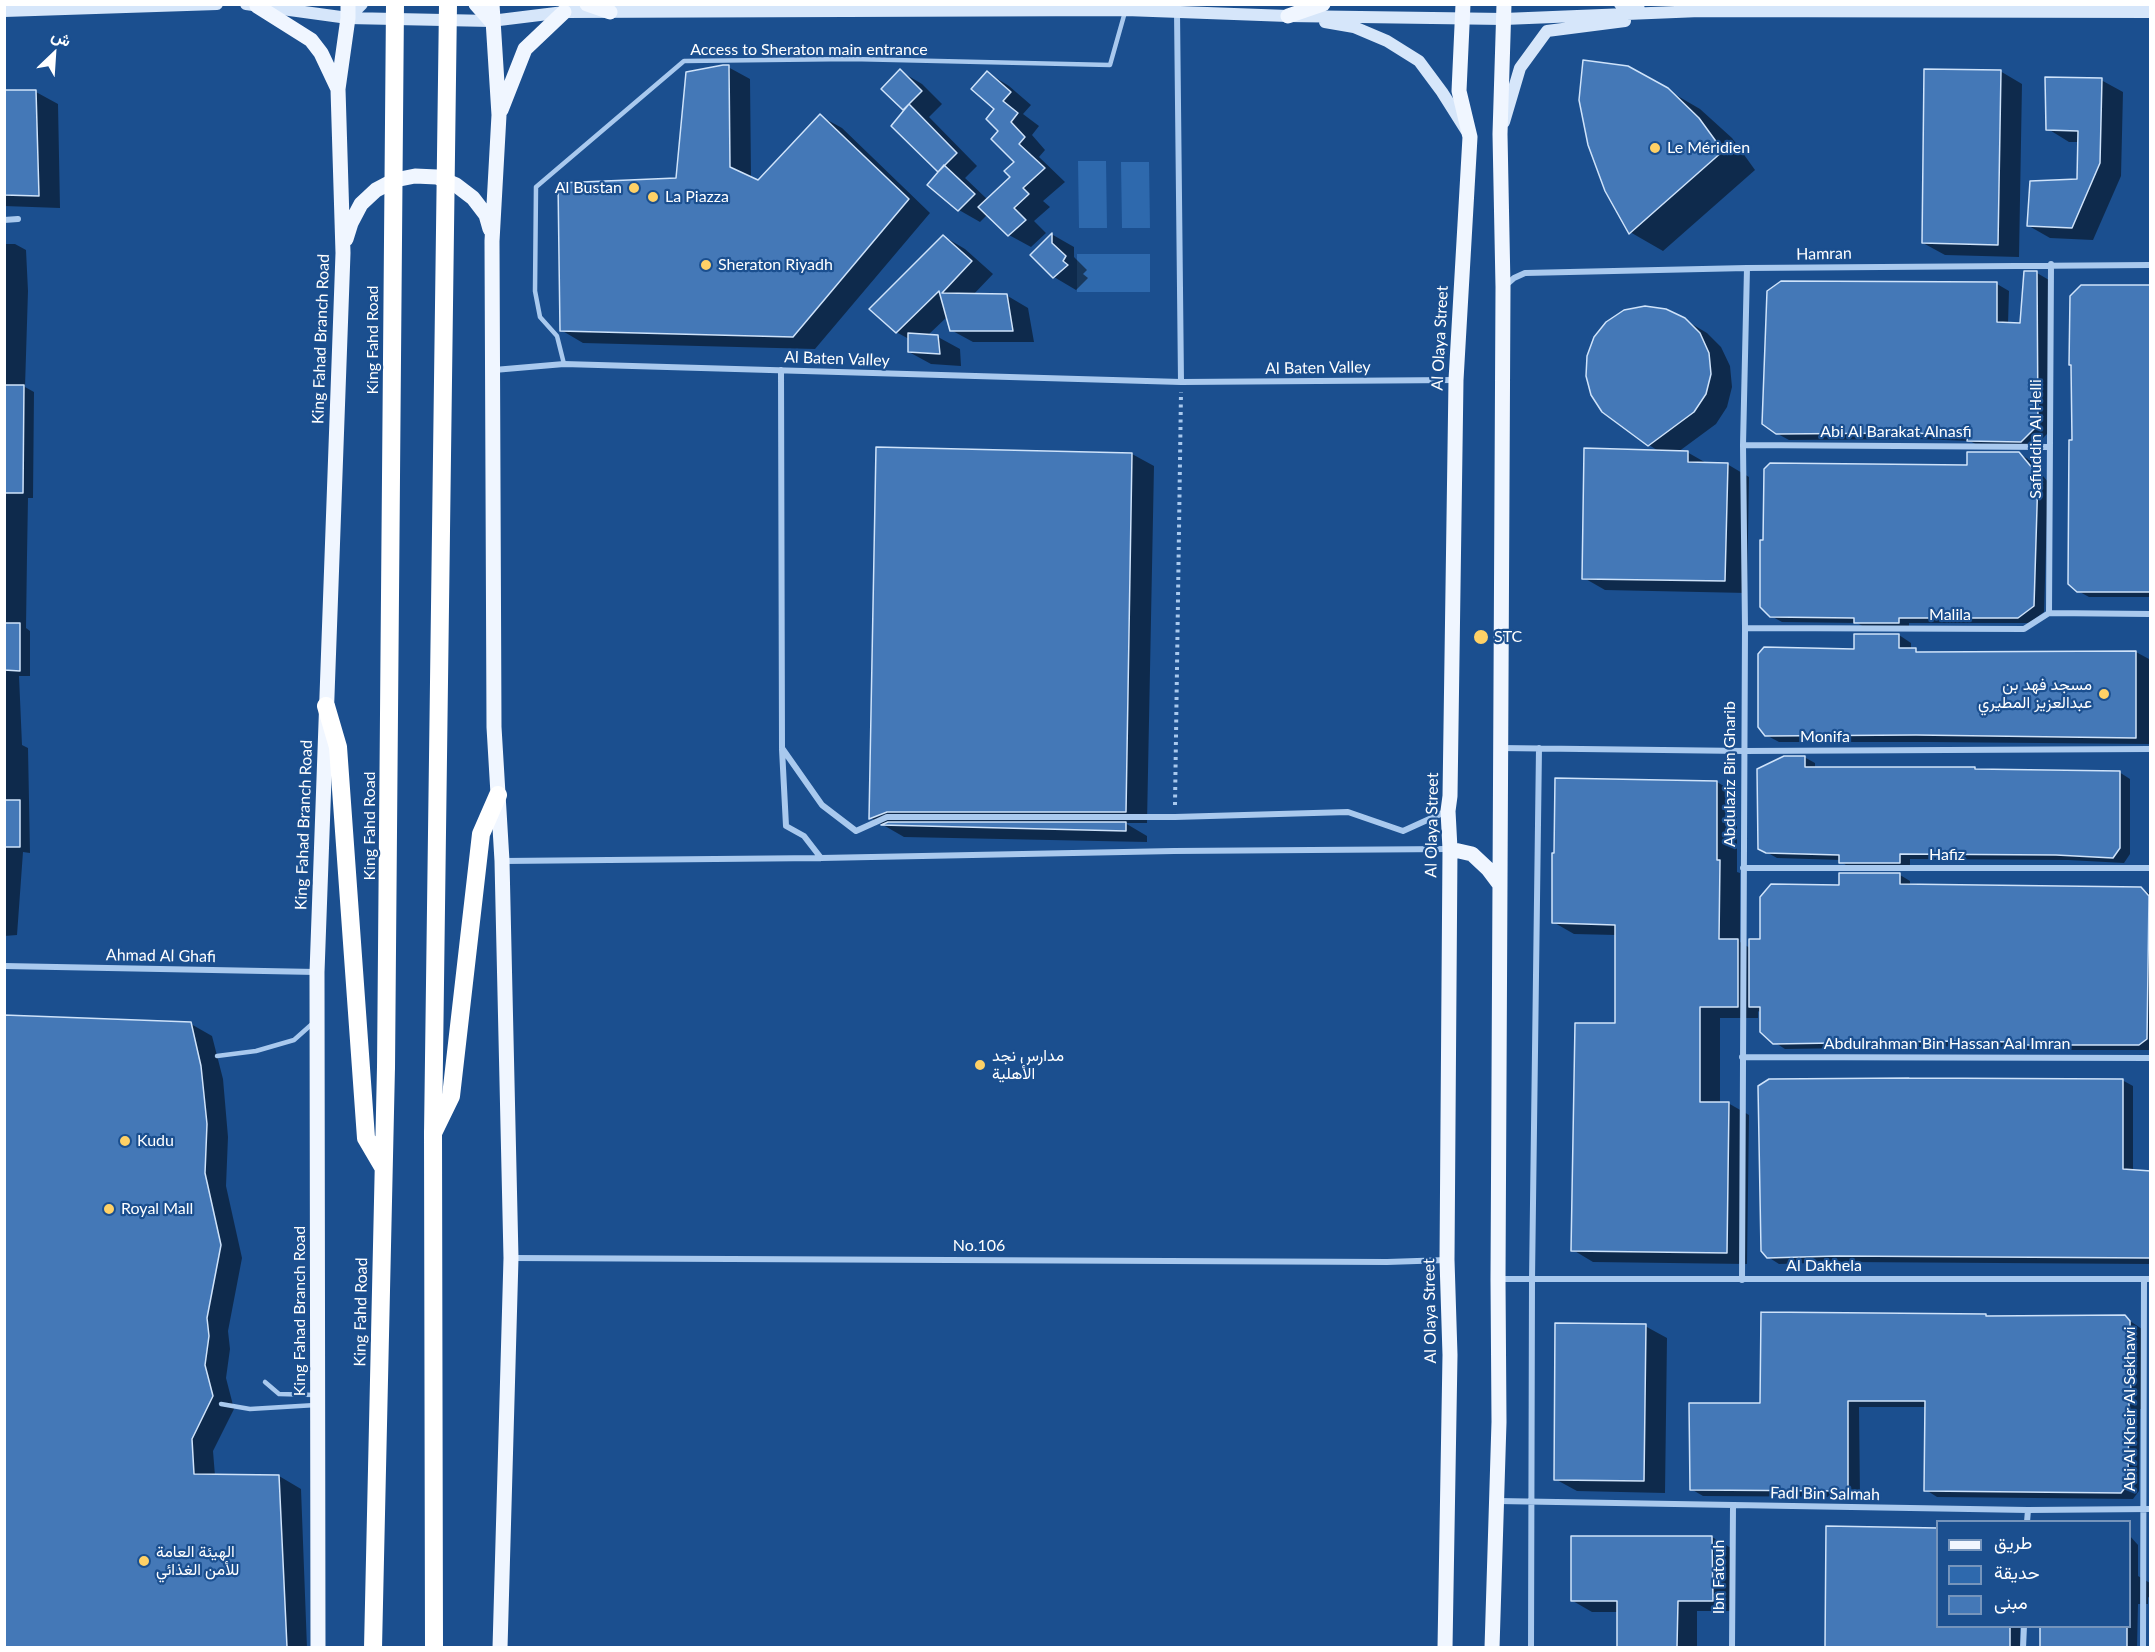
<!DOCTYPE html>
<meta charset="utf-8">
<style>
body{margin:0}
#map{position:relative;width:2155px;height:1652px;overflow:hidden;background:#1b4f8f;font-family:Lato,Vazirmatn,sans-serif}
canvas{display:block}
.frame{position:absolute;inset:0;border:6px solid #fff;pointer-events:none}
.legend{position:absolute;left:1936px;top:1520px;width:195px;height:108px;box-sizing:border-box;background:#1b4f8f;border:2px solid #7695bc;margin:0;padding:8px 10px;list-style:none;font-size:18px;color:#fff}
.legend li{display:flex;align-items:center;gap:12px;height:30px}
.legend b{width:30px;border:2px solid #7695bc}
.north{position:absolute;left:24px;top:24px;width:60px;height:60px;-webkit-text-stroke:4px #1b4f8f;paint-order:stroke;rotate:25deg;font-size:16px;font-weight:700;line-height:24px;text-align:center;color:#fff}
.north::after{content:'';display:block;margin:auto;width:21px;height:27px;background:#fff;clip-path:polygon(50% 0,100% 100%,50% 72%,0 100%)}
</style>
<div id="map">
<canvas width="2155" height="1652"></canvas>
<div class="frame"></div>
<ul class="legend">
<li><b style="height:8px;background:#f0f6ff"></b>طريق</li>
<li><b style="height:16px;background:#2e69ad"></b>حديقة</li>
<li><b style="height:16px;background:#4478b7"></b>مبنى</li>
</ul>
<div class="north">ش</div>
</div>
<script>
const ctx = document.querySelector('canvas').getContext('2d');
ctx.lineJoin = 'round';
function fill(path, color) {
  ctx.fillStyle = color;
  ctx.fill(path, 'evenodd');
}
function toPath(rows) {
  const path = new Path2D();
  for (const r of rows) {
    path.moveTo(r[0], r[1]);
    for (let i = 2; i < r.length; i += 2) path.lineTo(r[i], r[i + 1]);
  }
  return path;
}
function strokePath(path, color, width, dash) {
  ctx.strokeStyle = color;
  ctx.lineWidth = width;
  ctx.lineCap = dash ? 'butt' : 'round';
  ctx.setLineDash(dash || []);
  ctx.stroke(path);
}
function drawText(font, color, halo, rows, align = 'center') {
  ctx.font = font + ' Lato,Vazirmatn,sans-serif';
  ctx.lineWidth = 4.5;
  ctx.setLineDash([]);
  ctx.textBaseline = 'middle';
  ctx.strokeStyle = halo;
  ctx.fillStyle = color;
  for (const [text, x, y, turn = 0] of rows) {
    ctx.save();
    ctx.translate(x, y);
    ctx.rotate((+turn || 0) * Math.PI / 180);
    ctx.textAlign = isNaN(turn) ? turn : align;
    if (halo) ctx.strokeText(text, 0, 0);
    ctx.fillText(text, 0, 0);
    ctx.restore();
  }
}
const green = toPath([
 [1078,161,1106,161,1107,228,1079,228],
 [1121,162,1149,162,1150,228,1122,228],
 [1077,254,1150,254,1150,292,1077,292]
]);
const shadow = toPath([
 [728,67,750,79,751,179,758,182,820,116,842,128,930,213,815,349,583,343,561,330,677,179],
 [1628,67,1700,109,1732,138,1755,170,1663,251,1630,232],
 [900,71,922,84,942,104,929,117,977,166,965,178,988,200,1012,177,1016,162,999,131,988,73,1009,86,1031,105,1023,114,1039,126,1032,135,1045,150,1039,157,1065,182,1043,201,1050,207,1034,221,1046,233,1031,247,1009,235,988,214,980,222,959,210,941,172,904,109],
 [2000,71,2022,84,2019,257,1945,255,1923,243],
 [2101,80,2123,92,2121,176,2093,240,2050,238,2029,226,2079,180,2079,142,2069,142,2048,129],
 [4,92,36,92,58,104,60,208,4,206],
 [1053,235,1074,247,1074,257,1087,270,1083,274,1088,278,1076,290,1054,277,1032,255],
 [943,236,965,249,993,274,973,295,1006,295,1028,308,1034,342,973,342,951,330,948,316,927,336,938,337,960,349,961,366,931,364,909,352,909,339,896,332],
 [4,244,15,244,26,250,28,291,25,387,34,392,33,498,28,498,27,556,26,628,30,631,30,676,19,676,22,745,28,748,30,853,23,852,17,935,4,936],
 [2037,273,2049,280,2049,432,2033,448,1981,447,1970,441,1919,439,1789,440,1776,433,1997,284,2009,291,2008,324,2022,325],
 [2150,288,2150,597,2089,597,2078,591,2073,441],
 [1685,320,1707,333,1721,347,1730,366,1732,387,1727,407,1716,424,1678,452,1687,452,1708,464,1727,464,1749,477,1747,593,1605,590,1584,578,1660,452,1649,445],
 [877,449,1132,454,1154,466,1147,823,1125,823,1147,836,1147,842,904,837,871,818],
 [2019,454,2030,460,2048,482,2044,612,2029,623,1909,623,1909,628,1866,628,1857,623,1782,622,1771,616,1968,467],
 [1899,635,1911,643,1911,649,1923,653,2136,652,2149,659,2149,744,1929,742,1779,742,1766,735,1856,650],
 [1804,757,1815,763,1815,768,1975,768,1979,771,2119,772,2130,779,2130,854,2124,863,2068,860,1910,859,1910,868,1851,868,1841,862,1841,860,1777,858,1759,848],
 [1717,782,1737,794,1737,872,1740,873,1740,942,1750,948,1841,886,1900,875,1910,881,1910,885,2141,888,2150,894,2150,1050,2025,1050,2021,1047,1971,1046,1785,1049,1774,1042,1761,1013,1758,1011,1758,1018,1720,1018,1720,1103,1728,1103,1749,1115,1747,1264,1593,1262,1573,1250,1616,1024,1616,935,1574,934,1553,922],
 [4,1017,191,1024,212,1036,223,1079,228,1137,226,1186,242,1258,228,1331,230,1349,226,1378,234,1409,213,1451,215,1476,279,1476,301,1489,307,1648,4,1648],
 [2122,1080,2133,1086,2133,1171,2150,1171,2150,1264,1847,1262,1779,1264,1768,1257],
 [1986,1315,1989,1317,2124,1317,2142,1329,2142,1409,2140,1409,2139,1491,2133,1499,1937,1497,1926,1490,1926,1407,1859,1407,1860,1497,1703,1496,1691,1489,1762,1404],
 [1645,1326,1667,1338,1665,1493,1577,1491,1555,1479],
 [1827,1528,1938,1626,2020,1626,2020,1648,1827,1648],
 [2130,1536,2138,1545,2138,1576,2150,1583,2150,1576,2150,1598,2148,1597,2148,1604,2138,1604,2137,1648,2042,1648,2042,1626,2130,1626],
 [1712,1537,1731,1548,1732,1611,1697,1611,1697,1648,1618,1648,1618,1612,1592,1612,1573,1601]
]);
const building = toPath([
 [1583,60,1628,66,1668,88,1699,118,1723,151,1629,234,1605,191,1588,145,1579,100,1583,60],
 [723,65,729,65,730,167,758,180,820,114,909,199,793,337,560,331,558,183,676,178,686,72,723,65],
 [900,69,922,91,903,110,881,89,900,69],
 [1924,69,2001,70,1998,245,1922,243,1924,69],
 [987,71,1011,92,1003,101,1018,113,1011,122,1025,137,1019,144,1045,168,1023,188,1029,194,1014,208,1026,220,1008,236,978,207,1010,177,1004,171,1014,162,991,139,998,131,986,119,994,109,971,89,987,71],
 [2045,77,2102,78,2100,163,2072,228,2027,226,2030,181,2077,179,2078,131,2046,130,2045,77],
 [4,90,36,90,39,196,4,195,4,90],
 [909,104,957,153,938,172,891,126,909,104],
 [944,165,975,194,958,211,927,185,944,165],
 [1052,233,1052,243,1066,256,1063,261,1068,265,1053,278,1030,255,1052,233],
 [943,235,972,261,942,293,1007,294,1013,331,950,331,939,291,896,333,869,309,943,235],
 [2024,271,2037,271,2038,425,2021,442,1967,441,1968,435,1905,433,1776,434,1762,424,1767,291,1781,281,1997,282,1997,322,2020,323,2024,271],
 [2081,285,2151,285,2151,592,2077,592,2068,584,2069,440,2072,440,2071,365,2069,365,2070,296,2081,285],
 [1645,306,1666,309,1685,318,1700,333,1709,353,1711,374,1706,394,1694,412,1648,446,1602,412,1591,395,1586,376,1587,356,1594,337,1606,322,1624,310,1645,306],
 [908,333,938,335,940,354,908,352,908,333],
 [4,385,24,385,23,493,4,493,4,385],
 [876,447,1132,453,1126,812,887,812,869,819,876,447],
 [1584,448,1688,451,1688,462,1728,463,1725,581,1582,579,1584,448],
 [1967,452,2019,452,2038,475,2034,606,2018,618,1899,618,1899,623,1854,623,1854,618,1770,617,1760,607,1760,540,1763,540,1764,469,1770,463,1967,465,1967,452],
 [4,623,20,623,20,671,4,670,4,623],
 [1854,634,1899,634,1899,648,1916,648,1916,652,2136,651,2136,738,1916,735,1765,736,1758,727,1758,654,1764,647,1854,649,1854,634],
 [1784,756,1805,756,1805,767,1975,767,1975,769,2120,771,2120,848,2113,858,2056,855,1900,854,1900,863,1839,863,1839,855,1766,853,1758,849,1757,769,1784,756],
 [1555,778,1717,781,1717,860,1720,860,1719,939,1738,939,1738,1007,1700,1007,1700,1102,1729,1102,1727,1253,1571,1251,1575,1023,1615,1023,1615,925,1552,923,1552,853,1554,853,1555,778],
 [4,800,20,800,20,847,4,847,4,800],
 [888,822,1126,822,1126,831,881,825,888,822],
 [1839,873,1900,873,1900,884,2141,887,2149,896,2147,1039,2139,1045,2014,1045,2014,1042,1959,1041,1773,1044,1760,1032,1760,1007,1749,1007,1749,939,1760,939,1760,897,1771,884,1839,885,1839,873],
 [4,1015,191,1022,201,1066,207,1124,205,1173,221,1245,207,1318,209,1336,205,1365,213,1396,192,1439,194,1474,279,1475,287,1647,4,1647,4,1015],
 [1909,1078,2123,1079,2123,1169,2151,1171,2151,1258,1836,1256,1767,1258,1761,1251,1758,1086,1769,1079,1909,1078],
 [1761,1312,1986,1314,1986,1316,2125,1315,2130,1321,2131,1403,2129,1403,2128,1484,2121,1493,1924,1491,1925,1401,1848,1401,1848,1491,1690,1490,1689,1403,1760,1403,1761,1312],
 [1555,1323,1646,1324,1644,1481,1554,1480,1555,1323],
 [1826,1526,1938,1528,1938,1626,2010,1626,2010,1647,1825,1647,1826,1526],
 [1571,1536,1712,1536,1713,1601,1678,1601,1677,1647,1617,1647,1617,1601,1571,1601,1571,1536],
 [2040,1626,2127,1626,2127,1647,2040,1647,2040,1626]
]);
const path = toPath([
 [1175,805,1181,392]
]);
const lane = toPath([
 [564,364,557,336,540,317,535,291,536,187,684,61,851,59,1110,65,1125,12],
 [217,1056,256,1051,294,1040,312,1024],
 [265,1382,279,1394,315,1395],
 [221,1404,250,1409,316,1405]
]);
const street = toPath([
 [1177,11,1181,382],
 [4,220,18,219],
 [1506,285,1514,278,1525,273,1747,268,2150,265],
 [494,370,564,364,1181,382,1455,380],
 [781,370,782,748,822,805,856,831,887,817,1175,817,1348,812,1403,831,1447,811],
 [1743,445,2049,447],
 [2049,613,2051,264],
 [1745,628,2024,629,2049,613,2150,614],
 [1500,748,1744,751,2150,749],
 [782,749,786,826,804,836,821,858],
 [503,861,821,858,1174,851,1449,849],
 [1743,868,2150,868],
 [4,966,316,972],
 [1742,1057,2150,1058],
 [512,1258,1387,1262,1447,1260],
 [1498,1279,2150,1279],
 [1742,1280,1745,628,1743,445,1747,268],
 [1498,1501,2028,1510,2150,1509],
 [2027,1522,2028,1510],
 [1531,1648,1532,1279,1539,748],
 [1732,1648,1733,1506],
 [2023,1648,2024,1626],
 [2143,1648,2144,1279]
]);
const secondary = toPath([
 [246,4,348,18,491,21,564,12,1126,10,1288,16,1504,19,1700,11],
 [1620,4,1639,9],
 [4,11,217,4],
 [1693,11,2150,12],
 [348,18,362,4],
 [1325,22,1354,27,1387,41,1419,61,1442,92,1466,130],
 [1504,122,1520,68,1547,31,1625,21]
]);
const primary = toPath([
 [476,4,491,21],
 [492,4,499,115,492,241,494,727,502,861,511,1258,500,1648],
 [587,4,610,12],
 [257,6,311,40,321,53,338,89],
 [1288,16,1323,4],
 [501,110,525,49,564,12],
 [346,239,351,223,361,204,376,190,395,180,415,176,437,177,456,185,473,198,486,215,490,229],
 [1450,849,1472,854,1488,869,1500,885],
 [318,1648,317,972,343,253,338,89,348,18,348,4],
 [1445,1648,1450,1355,1447,1260,1450,849,1448,811,1450,796,1456,380,1470,137,1459,91,1463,4],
 [1492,1648,1499,1422,1498,1279,1503,287,1500,134,1504,4]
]);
const highway = toPath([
 [326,706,338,747,366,1138,383,1167],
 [373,1648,386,1067],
 [434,1648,433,1133,451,1096,481,834,498,795]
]);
const highwayBridge = toPath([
 [386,1067,395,4],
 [433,1133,448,4]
]);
const markers = [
 [1655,148,6,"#ffd166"],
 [634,188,6,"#ffd166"],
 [653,197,6,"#ffd166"],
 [706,265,6,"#ffd166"],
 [1481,637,8,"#ffd166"],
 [2104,694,6,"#ffd166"],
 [980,1065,6,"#ffd166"],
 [125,1141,6,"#ffd166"],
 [109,1209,6,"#ffd166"],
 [144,1561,6,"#ffd166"]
];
const streetNames = [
 ["Access to Sheraton main entrance",809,50],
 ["Hamran",1824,254,-1],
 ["Al Olaya Street",1440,338,-87],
 ["King Fahad Branch Road",321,339,-88],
 ["King Fahd Road",373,340,-90],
 ["Al Baten Valley",837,359,2],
 ["Al Baten Valley",1318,368,-1],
 ["Abi Al Barakat Alnasfi",1896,432],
 ["Safiuddin Al Helli",2036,439,-90],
 ["Malila",1950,615],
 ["Monifa",1825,737],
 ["Abdulaziz Bin Gharib",1730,774,-90],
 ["King Fahad Branch Road",304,825,-88],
 ["Al Olaya Street",1432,825,-89],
 ["King Fahd Road",370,826,-90],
 ["Hafiz",1947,855],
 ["Ahmad Al Ghafi",161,956,1],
 ["Abdulrahman Bin Hassan Aal Imran",1947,1044],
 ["No.106",979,1246],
 ["Al Dakhela",1824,1266],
 ["King Fahad Branch Road",300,1311,-90],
 ["Al Olaya Street",1430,1311,-91],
 ["King Fahd Road",361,1312,-89],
 ["Abi Al Kheir Al Sekhawi",2130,1409,-90],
 ["Fadl Bin Salmah",1825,1494,1],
 ["Ibn Fatouh",1719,1577,-90]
];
const poiNames = [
 ["Le Méridien",1667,148],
 ["Al Bustan",622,188,"right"],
 ["La Piazza",665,197],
 ["Sheraton Riyadh",718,265],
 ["STC",1494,637],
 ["مسجد فهد بن",2092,685,"right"],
 ["عبدالعزيز المطيري",2092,703,"right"],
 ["مدارس نجد",992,1056],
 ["الأهلية",992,1074],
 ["Kudu",137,1141],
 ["Royal Mall",121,1209],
 ["الهيئة العامة",156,1552],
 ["للأمن الغذائي",156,1570]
];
fill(green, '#2e69ad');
fill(shadow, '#0007');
fill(building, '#4478b7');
strokePath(building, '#cfe3fa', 1.5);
strokePath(path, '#a9c9ee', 4, [3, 4.5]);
strokePath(lane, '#a9c9ee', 4.5);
strokePath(street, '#a9c9ee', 6);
strokePath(secondary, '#d6e6fa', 12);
strokePath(primary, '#f0f6ff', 15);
strokePath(highway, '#fff', 18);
strokePath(highwayBridge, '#fff', 18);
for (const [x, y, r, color] of markers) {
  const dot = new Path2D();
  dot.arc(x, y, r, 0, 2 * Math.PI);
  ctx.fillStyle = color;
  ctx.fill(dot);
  strokePath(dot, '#1b4f8f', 2);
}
drawText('16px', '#fff', '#1b4f8f', streetNames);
drawText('16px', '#fff', '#1b4f8f', poiNames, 'left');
</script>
